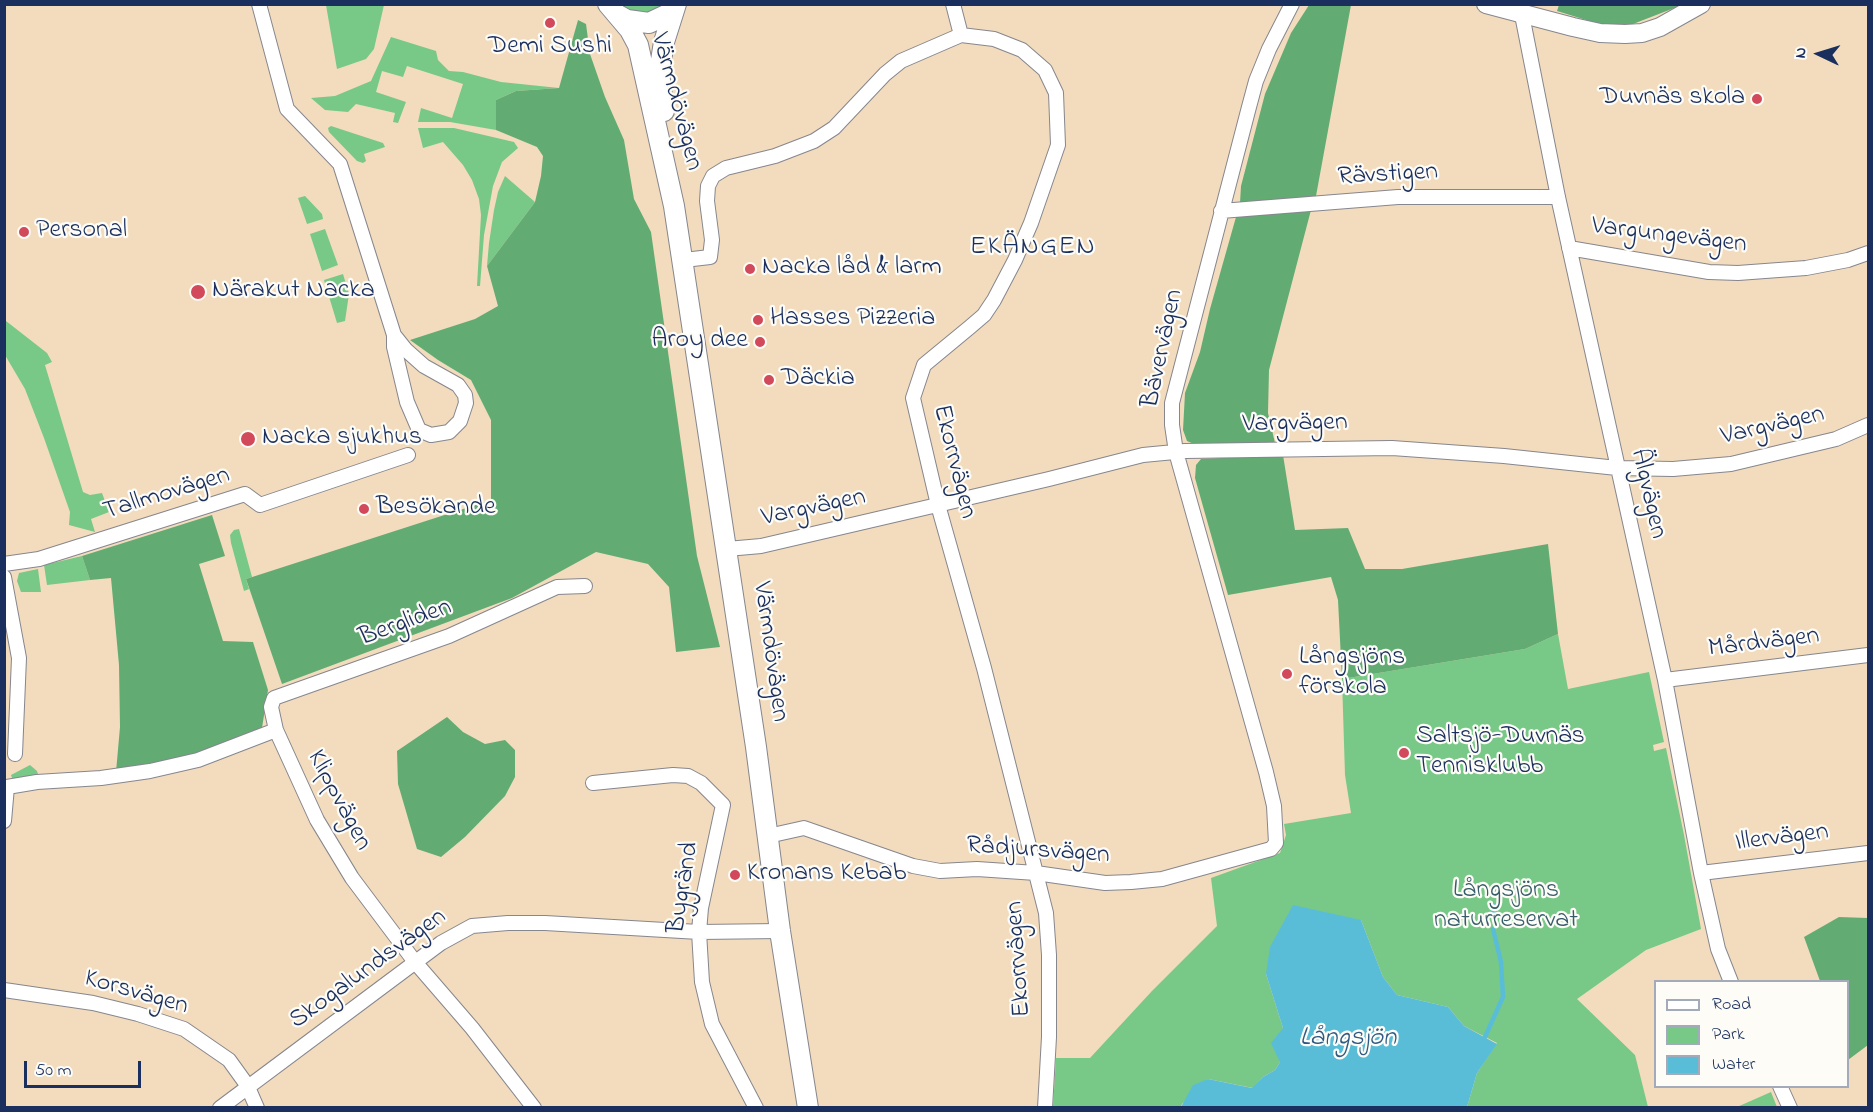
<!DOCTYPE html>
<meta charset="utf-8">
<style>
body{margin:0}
#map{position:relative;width:1873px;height:1112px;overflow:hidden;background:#f2dcbd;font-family:"Indie Flower",sans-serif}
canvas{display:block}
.frame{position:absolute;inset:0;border:6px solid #1b2f5e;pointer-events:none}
.legend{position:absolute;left:1654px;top:980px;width:195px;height:108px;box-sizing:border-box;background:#fdfcf7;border:2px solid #a3aaba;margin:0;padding:8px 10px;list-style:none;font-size:18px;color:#1b2f5e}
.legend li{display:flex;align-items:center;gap:12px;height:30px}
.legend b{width:30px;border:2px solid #a3aaba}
.north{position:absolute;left:1789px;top:24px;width:60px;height:60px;-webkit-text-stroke:4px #fdfcf7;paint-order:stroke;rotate:274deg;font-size:16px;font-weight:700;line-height:24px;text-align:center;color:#1b2f5e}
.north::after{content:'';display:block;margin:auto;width:21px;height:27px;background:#1b2f5e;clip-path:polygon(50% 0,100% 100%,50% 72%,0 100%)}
.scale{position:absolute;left:24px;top:1061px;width:117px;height:27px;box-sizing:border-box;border:3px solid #1b2f5e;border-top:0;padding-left:8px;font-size:18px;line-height:21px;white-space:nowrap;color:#1b2f5e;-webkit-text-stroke:4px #fdfcf7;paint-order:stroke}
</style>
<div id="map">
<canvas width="1873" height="1112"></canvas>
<div class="frame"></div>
<ul class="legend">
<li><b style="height:8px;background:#fff"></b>Road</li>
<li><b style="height:16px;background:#78c888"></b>Park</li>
<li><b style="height:16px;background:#5abdd8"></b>Water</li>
</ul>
<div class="north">N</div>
<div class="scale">50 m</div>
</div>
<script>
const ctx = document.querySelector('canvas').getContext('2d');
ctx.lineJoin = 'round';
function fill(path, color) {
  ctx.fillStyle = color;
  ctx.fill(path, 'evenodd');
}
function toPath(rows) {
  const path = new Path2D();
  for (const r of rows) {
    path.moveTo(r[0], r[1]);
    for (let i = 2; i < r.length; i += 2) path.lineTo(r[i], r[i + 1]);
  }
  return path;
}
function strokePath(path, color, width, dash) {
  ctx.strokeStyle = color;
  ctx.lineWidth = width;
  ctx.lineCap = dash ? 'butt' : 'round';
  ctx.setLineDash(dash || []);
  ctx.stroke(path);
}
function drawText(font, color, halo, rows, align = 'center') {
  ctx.font = font + ' "Indie Flower",sans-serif';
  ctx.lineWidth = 4.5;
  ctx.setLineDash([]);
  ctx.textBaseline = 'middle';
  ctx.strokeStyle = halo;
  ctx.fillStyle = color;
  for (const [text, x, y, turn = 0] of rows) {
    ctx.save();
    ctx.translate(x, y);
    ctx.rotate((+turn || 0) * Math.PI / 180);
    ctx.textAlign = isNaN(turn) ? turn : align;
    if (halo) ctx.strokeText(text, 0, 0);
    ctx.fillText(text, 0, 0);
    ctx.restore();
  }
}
const green = toPath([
 [326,5,384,5,374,49,366,59,337,69],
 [621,5,666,5,648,14,630,11],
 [391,37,436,51,438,60,449,71,463,72,501,82,559,88,516,91,496,100,496,130,450,122,418,122,421,108,452,118,463,84,407,66,403,77,382,71,376,92,406,102,398,123,393,122,395,113,356,104,348,112,325,110,311,98,335,96,371,81],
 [331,126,383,143,385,147,364,154,366,161,363,163,357,161,329,132,328,128],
 [418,128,454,128,514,142,518,148,502,162,493,186,484,235,480,286,477,286,481,215,479,199,472,180,463,165,443,142,423,148],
 [505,176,535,202,487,266,489,243,494,210,498,192],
 [305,196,322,214,323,219,307,224,298,198],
 [325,229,338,265,322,271,310,234],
 [343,274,349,294,345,321,337,323,324,280],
 [6,321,47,353,52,362,45,365,83,492,90,495,102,493,109,512,91,519,95,532,69,525,70,512,44,438,25,389,5,355,5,323],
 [239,529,252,577,246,579,249,589,244,591,231,543,230,535,234,530],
 [82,556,90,580,47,585,44,565],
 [38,569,41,592,21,592,17,581,19,573],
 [1558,634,1568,689,1649,672,1664,742,1653,745,1654,751,1666,748,1684,835,1701,929,1646,950,1577,999,1635,1055,1648,1107,1467,1107,1477,1073,1497,1043,1464,1026,1448,1007,1397,995,1383,977,1361,920,1266,974,1283,1028,1280,1062,1275,1070,1263,1077,1253,1088,1208,1079,1182,1104,1181,1107,1053,1108,1056,1058,1090,1058,1152,991,1217,926,1211,878,1280,853,1286,835,1284,824,1351,813,1345,775,1342,679,1525,649],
 [30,765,37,771,38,774,13,781,11,775],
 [1771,1092,1777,1107,1737,1107]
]);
const forest = toPath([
 [1309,5,1351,5,1316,196,1240,203,1241,186,1265,94,1291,33],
 [1559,5,1682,5,1633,24,1599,24,1557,11],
 [578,20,586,24,590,54,605,97,624,140,634,199,651,232,697,556,720,647,676,652,669,587,648,564,596,552,512,598,282,684,246,579,491,500,491,420,471,380,438,360,410,340,475,319,498,306,487,266,535,202,541,176,543,156,537,147,496,130,496,100,516,91,559,88],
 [1311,210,1269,370,1268,413,1275,443,1194,444,1187,441,1183,430,1185,393,1200,352,1210,309,1236,217],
 [1283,455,1295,530,1348,528,1365,569,1402,569,1548,544,1558,634,1525,649,1342,679,1338,600,1331,577,1228,595,1195,478,1196,465,1201,459],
 [212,515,225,556,199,564,223,641,253,642,268,690,262,728,238,741,161,763,116,772,120,727,119,665,111,578,90,580,82,556],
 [447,717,463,732,485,744,505,740,515,750,515,777,505,796,465,837,441,857,417,849,398,784,397,751],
 [1839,917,1868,918,1868,1045,1848,1060,1848,982,1820,981,1804,937]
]);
const water = toPath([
 [1293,905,1361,920,1383,977,1397,995,1448,1007,1464,1026,1497,1044,1477,1073,1467,1107,1181,1107,1193,1085,1208,1079,1252,1088,1263,1077,1275,1070,1280,1062,1271,1043,1283,1028,1266,974,1270,947]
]);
const stream = toPath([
 [1493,917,1493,905],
 [1485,1037,1503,997,1501,962,1493,929]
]);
const minor = toPath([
 [259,4,287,109,340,164,394,335,406,350,424,366,458,385,465,395,466,403,460,421,449,432,431,435,419,430,407,402,394,347,394,335],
 [953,4,961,35],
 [1522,15,1558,197,1665,680,1701,873,1718,949,1731,982],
 [1221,211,1398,197,1558,197],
 [1569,248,1709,272,1738,273,1806,268,1848,260,1868,253],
 [684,260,710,257,712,240,707,201,708,186,713,176,726,168,775,156,814,141,834,128,885,74,901,61,961,35,994,39,1022,50,1045,70,1056,93,1058,145,1031,223,1015,260,994,300,984,315,970,327,924,365,913,398,938,505,984,668,1046,913,1049,955,1049,1037,1045,1108],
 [727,549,761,546,1049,479,1143,455,1185,451,1392,448,1504,456,1617,468,1673,469,1731,464,1836,439,1868,425],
 [4,564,39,559,245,494,260,505,408,455],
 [4,577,19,658,15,754],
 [1665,680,1868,655],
 [276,730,271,707,274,698,449,636,557,587,585,586],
 [593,783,673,775,688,776,701,783,723,805,701,908,699,932,702,982,712,1024,756,1108],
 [4,821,7,787,37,782,101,778,150,771,198,760,276,730,317,820,352,878,415,962,472,1028,534,1108],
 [768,836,804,828,913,866,940,871,977,869,1036,873,1105,883,1131,882,1162,879,1271,849,1276,843,1274,806,1266,772,1176,452,1172,425,1172,403,1249,107,1256,81,1269,49,1292,4],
 [1701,873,1868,853],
 [4,990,93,1003,138,1014,184,1029,229,1060,247,1085,257,1108],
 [1780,1086,1790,1108],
 [220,1108,441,943,472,926,508,923,545,923,699,932,780,931]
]);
const tertiary = toPath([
 [1486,4,1573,27,1600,33,1625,34,1642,33,1660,27,1701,4]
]);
const secondary = toPath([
 [608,4,630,30,638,45,674,206,756,747,780,931,808,1108],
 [618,15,627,20,649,23,668,14,675,6],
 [664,111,659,73,664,42,676,4]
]);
const markers = [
 [550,23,6,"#d1495b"],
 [1757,99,6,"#d1495b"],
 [24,232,6,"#d1495b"],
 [750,269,6,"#d1495b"],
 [198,292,8,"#d1495b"],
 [758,320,6,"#d1495b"],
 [760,342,6,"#d1495b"],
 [769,380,6,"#d1495b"],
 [248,439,8,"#d1495b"],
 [364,509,6,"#d1495b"],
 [1287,674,6,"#d1495b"],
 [1404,753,6,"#d1495b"],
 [735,875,6,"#d1495b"]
];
const poiNames = [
 ["Demi Sushi",550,48,"center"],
 ["Duvnäs skola",1745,99,"right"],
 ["Personal",36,232],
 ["Nacka låd & larm",762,269],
 ["Närakut Nacka",212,292],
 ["Hasses Pizzeria",770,320],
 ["Aroy dee",748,342,"right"],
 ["Däckia",781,380],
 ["Nacka sjukhus",262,439],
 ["Besökande",376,509],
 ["Långsjöns",1299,659],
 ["förskola",1299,689],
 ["Saltsjö-Duvnäs",1416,738],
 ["Tennisklubb",1416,768],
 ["Kronans Kebab",747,875]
];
const streetNames = [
 ["Värmdövägen",675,102,75],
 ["Rävstigen",1388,176,-3],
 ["Vargungevägen",1669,237,7],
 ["Bävervägen",1164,349,-78],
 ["Vargvägen",1295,425,-1],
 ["Vargvägen",1773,427,-13],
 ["Ekorrvägen",953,462,76],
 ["Älgvägen",1647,494,77],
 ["Tallmovägen",167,495,-17],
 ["Vargvägen",814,509,-12],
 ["Bergliden",406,624,-20],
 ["Mårdvägen",1764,644,-7],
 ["Värmdövägen",769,652,82],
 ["Klippvägen",338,801,62],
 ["Illervägen",1782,839,-7],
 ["Rådjursvägen",1038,852,4],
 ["Bygränd",685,888,-81],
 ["Ekorrvägen",1020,959,-94],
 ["Skogalundsvägen",369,970,-36],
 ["Korsvägen",136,994,16]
];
const parkNames = [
 ["Långsjöns",1506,892],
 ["naturreservat",1506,922]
];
const neighbourhoodNames = [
 ["EKÄNGEN",1033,249]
];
const waterNames = [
 ["Långsjön",1348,1040]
];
fill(green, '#78c888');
fill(forest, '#62ac74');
fill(water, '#5abdd8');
strokePath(stream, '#5abdd8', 4.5);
strokePath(minor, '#86868e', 16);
strokePath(tertiary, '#86868e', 20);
strokePath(secondary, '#86868e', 22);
strokePath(minor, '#fff', 14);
strokePath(tertiary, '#fff', 18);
strokePath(secondary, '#fff', 20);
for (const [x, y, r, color] of markers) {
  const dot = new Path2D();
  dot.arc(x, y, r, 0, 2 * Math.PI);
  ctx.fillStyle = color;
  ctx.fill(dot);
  strokePath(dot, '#fdfcf7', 2);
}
drawText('26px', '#1b2f5e', '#fdfcf7', poiNames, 'left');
drawText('26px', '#1b2f5e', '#fdfcf7', streetNames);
drawText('26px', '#375d6b', '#fdfcf7', parkNames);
ctx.letterSpacing = '1.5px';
drawText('27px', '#1b2f5e', '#fdfcf7', neighbourhoodNames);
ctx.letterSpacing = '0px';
drawText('italic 27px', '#2e5a83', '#fdfcf7', waterNames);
</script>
